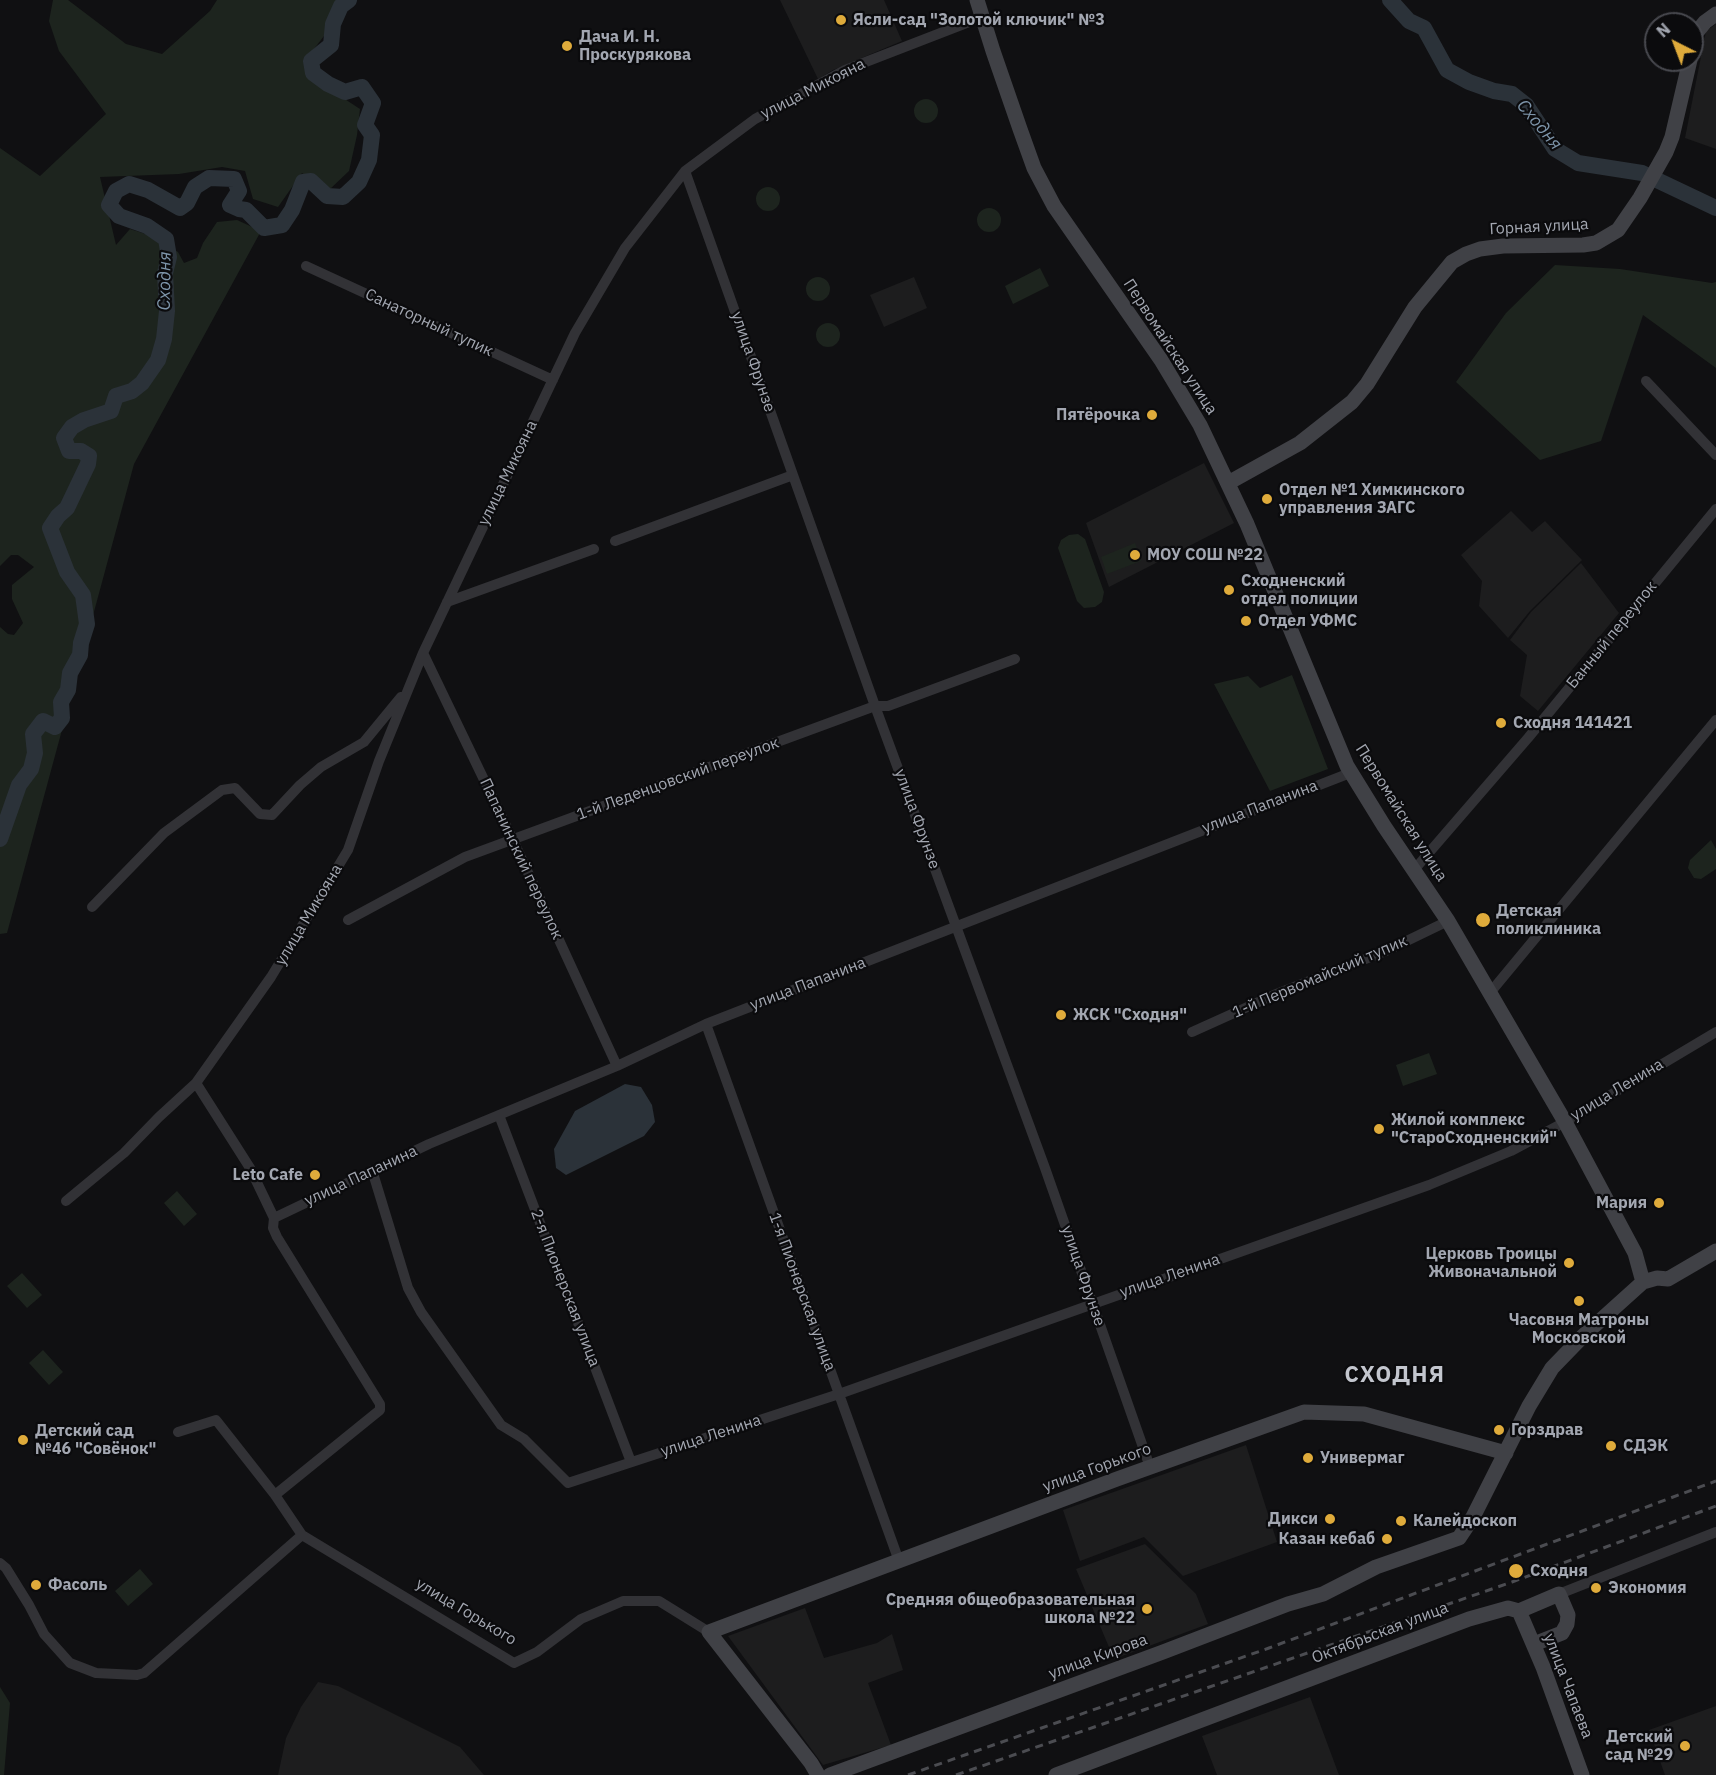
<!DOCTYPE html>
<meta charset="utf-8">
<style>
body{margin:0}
#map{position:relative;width:1716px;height:1775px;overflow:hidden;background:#101012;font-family:"IBM Plex Sans",sans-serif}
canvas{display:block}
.north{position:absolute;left:1644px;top:12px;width:60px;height:60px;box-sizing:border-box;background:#0b0b0d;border:2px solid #48494f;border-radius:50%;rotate:318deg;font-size:16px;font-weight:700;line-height:24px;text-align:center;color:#a3a7b1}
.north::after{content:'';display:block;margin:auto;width:21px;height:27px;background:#dfab3b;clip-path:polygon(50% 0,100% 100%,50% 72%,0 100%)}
</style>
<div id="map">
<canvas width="1716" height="1775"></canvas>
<div class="north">N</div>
</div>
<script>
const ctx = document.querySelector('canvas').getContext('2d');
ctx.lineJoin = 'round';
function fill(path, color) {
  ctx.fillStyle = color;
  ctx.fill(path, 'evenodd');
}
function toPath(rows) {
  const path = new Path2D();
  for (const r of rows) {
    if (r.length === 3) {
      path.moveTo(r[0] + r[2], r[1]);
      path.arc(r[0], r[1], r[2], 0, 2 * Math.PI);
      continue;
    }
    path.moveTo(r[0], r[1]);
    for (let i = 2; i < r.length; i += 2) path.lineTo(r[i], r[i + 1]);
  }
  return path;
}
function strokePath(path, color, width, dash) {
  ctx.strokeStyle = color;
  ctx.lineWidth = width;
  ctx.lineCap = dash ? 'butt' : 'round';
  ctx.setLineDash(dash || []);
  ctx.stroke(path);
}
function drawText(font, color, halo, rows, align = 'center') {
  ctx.font = font + ' "IBM Plex Sans",sans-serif';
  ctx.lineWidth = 4.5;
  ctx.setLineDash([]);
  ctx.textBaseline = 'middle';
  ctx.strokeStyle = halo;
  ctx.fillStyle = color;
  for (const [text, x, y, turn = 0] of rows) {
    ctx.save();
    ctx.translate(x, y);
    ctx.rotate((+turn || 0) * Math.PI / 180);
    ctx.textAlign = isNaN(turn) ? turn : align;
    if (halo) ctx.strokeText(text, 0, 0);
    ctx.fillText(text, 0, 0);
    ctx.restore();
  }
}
const built = toPath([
 [780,0,884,0,902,41,833,70,818,79],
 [1716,24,1716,149,1685,138,1706,31],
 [914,277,927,308,884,327,870,295],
 [1204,463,1234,523,1109,587,1086,523],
 [1511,511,1532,532,1545,521,1582,560,1530,611,1508,638,1479,606,1482,581,1461,555],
 [1581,563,1619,613,1538,711,1520,696,1527,655,1510,640,1531,612],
 [1246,1445,1277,1542,1183,1576,1144,1537,1080,1561,1063,1510],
 [1145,1544,1196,1594,1208,1624,1114,1659,1076,1569],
 [805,1608,824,1658,877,1643,892,1634,903,1670,868,1683,891,1745,823,1765,728,1636],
 [318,1682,338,1686,460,1747,484,1775,278,1775,286,1738,301,1707],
 [1310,1697,1339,1775,1217,1775,1202,1736],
 [1716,1706,1716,1775,1665,1775,1649,1730]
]);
const green = toPath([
 [53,0,68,0,126,44,162,54,210,11,217,0,339,0,333,7,327,32,314,49,310,66,311,77,360,109,357,135,349,171,329,190,302,173,278,207,253,199,245,171,222,167,179,174,100,177,116,245,130,229,152,236,178,252,184,263,197,258,203,243,217,222,237,220,261,231,134,464,7,933,0,934,0,627,8,634,14,635,23,623,12,599,12,585,34,567,18,555,11,555,0,566,0,148,40,176,106,114,59,51,49,21],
 [926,111,12],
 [768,199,12],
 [989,220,12],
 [1555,265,1620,269,1712,283,1716,282,1716,368,1643,315,1601,441,1540,460,1456,382,1506,313],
 [1040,268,1049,286,1013,304,1005,286],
 [818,289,12],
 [828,335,12],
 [1078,534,1085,539,1104,592,1102,602,1095,607,1084,608,1077,601,1058,548,1061,540,1069,535],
 [1135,543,1141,561,1107,574,1101,557],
 [1292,675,1328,769,1270,791,1214,684,1248,676,1260,688],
 [1711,840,1716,849,1716,869,1701,879,1694,878,1688,868,1690,860],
 [1429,1053,1437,1074,1403,1086,1396,1065],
 [177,1191,197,1214,184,1226,164,1203],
 [22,1273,42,1295,27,1308,7,1286],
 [43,1350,63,1372,49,1385,29,1363],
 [140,1569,153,1584,128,1606,115,1591],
 [0,1687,10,1703,4,1775,0,1775]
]);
const water = toPath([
 [625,1084,641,1087,652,1105,655,1122,644,1136,566,1175,556,1168,554,1149,575,1111]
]);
const river = toPath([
 [1390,0,1409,21,1424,28,1447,70,1469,82,1494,91,1512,94,1526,105,1555,149,1578,163,1642,173,1716,208],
 [0,839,19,785,31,769,35,753,33,734,43,721,55,727,62,718,61,702,68,690,70,673,80,655,81,643,87,624,83,595,67,572,50,528,58,516,67,508,88,464,89,456,81,451,69,451,64,438,72,427,84,420,111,411,116,396,132,391,142,383,158,360,164,339,167,311,165,273,169,257,166,239,147,226,119,216,109,205,116,191,129,184,148,190,180,208,187,203,195,187,209,178,234,179,239,191,230,205,239,209,246,210,264,228,282,225,292,210,303,182,311,181,327,196,343,197,359,182,369,160,372,135,365,125,373,103,362,87,345,92,328,84,313,73,311,61,331,45,333,24,341,6,349,0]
]);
const street = toPath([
 [685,171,875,706,1045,1168,1150,1467],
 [306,266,553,380],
 [1646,381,1716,455],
 [615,541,793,475],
 [447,602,594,549],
 [423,653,513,840,617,1066],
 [1414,870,1528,738,1716,509],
 [92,907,164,833,222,790,235,788,260,814,272,815,300,785,321,767,364,742,401,697],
 [348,920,465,857,875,706,888,706,1015,659],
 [1489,994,1716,720],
 [706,1024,899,1561],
 [1192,1032,1274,995,1388,950,1448,921],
 [499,1115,631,1462],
 [372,1170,408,1288,421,1312,501,1425,524,1439,568,1483,839,1394,1429,1185,1511,1151,1565,1122,1716,1032],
 [66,1201,124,1153,159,1117,196,1083],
 [274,1218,429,1144,617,1066,706,1024,1350,773],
 [178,1432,216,1420,275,1495,302,1535,514,1663,537,1652,581,1619,623,1601,659,1601,709,1632],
 [275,1495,375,1414,380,1410,380,1404,277,1237,273,1228,274,1218,250,1168,196,1083,271,977,348,850,379,761,423,653,575,333,625,248,685,171,755,119,845,70,982,17],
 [0,1563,6,1568,29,1605,44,1634,70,1663,96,1673,137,1675,144,1673,302,1535],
 [1559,1594,1716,1532]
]);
const secondary = toPath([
 [977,0,993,51,1020,129,1034,168,1054,206,1161,360,1200,425,1247,524,1347,766,1384,826,1448,921,1565,1122,1635,1253,1643,1282],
 [1692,52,1696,33,1705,22,1716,14],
 [1228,483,1300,443,1352,402,1367,384,1415,307,1452,262,1466,254,1480,249,1503,246,1583,245,1596,243,1618,230,1640,198,1666,152,1672,137,1690,60],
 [1519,1611,1543,1667,1582,1775],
 [818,1775,811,1763,709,1632,1117,1479,1304,1412,1364,1414,1506,1453],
 [830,1775,1163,1652,1288,1604,1323,1594,1376,1567,1459,1538,1473,1517,1529,1406,1552,1368,1583,1336,1643,1282,1657,1278,1668,1279,1716,1251],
 [1056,1775,1469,1619,1508,1608,1519,1611,1559,1594,1568,1615,1567,1624,1562,1633,1534,1644]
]);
const rail = toPath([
 [908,1775,1269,1648,1716,1481],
 [956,1775,1512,1582,1716,1506]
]);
const markers = [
 [841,20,6,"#dfab3b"],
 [567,46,6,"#dfab3b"],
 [1152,415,6,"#dfab3b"],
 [1267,499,6,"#dfab3b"],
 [1135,555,6,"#dfab3b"],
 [1229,590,6,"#dfab3b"],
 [1246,621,6,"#dfab3b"],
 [1501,723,6,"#dfab3b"],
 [1483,920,8,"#dfab3b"],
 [1061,1015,6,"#dfab3b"],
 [1379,1129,6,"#dfab3b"],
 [315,1175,6,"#dfab3b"],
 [1659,1203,6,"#dfab3b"],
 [1569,1263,6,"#dfab3b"],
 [1579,1301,6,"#dfab3b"],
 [1499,1430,6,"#dfab3b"],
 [23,1440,6,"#dfab3b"],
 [1611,1446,6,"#dfab3b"],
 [1308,1458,6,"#dfab3b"],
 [1330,1519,6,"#dfab3b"],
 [1401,1521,6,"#dfab3b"],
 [1387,1539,6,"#dfab3b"],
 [1516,1571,8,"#dfab3b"],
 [36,1585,6,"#dfab3b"],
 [1596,1588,6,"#dfab3b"],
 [1147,1609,6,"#dfab3b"],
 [1685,1746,6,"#dfab3b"]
];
const poiNames = [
 ["Ясли-сад \"Золотой ключик\" №3",853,20],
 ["Дача И. Н.",579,37],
 ["Проскурякова",579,55],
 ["Пятёрочка",1140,415,"right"],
 ["Отдел №1 Химкинского",1279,490],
 ["управления ЗАГС",1279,508],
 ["МОУ СОШ №22",1147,555],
 ["Сходненский",1241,581],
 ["отдел полиции",1241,599],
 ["Отдел УФМС",1258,621],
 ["Сходня 141421",1513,723],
 ["Детская",1496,911],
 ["поликлиника",1496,929],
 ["ЖСК \"Сходня\"",1073,1015],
 ["Жилой комплекс",1391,1120],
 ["\"СтароСходненский\"",1391,1138],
 ["Leto Cafe",303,1175,"right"],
 ["Мария",1647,1203,"right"],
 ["Церковь Троицы",1557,1254,"right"],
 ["Живоначальной",1557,1272,"right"],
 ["Часовня Матроны",1579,1320,"center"],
 ["Московской",1579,1338,"center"],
 ["Горздрав",1511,1430],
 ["Детский сад",35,1431],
 ["№46 \"Совёнок\"",35,1449],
 ["СДЭК",1623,1446],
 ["Универмаг",1320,1458],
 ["Дикси",1318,1519,"right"],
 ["Калейдоскоп",1413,1521],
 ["Казан кебаб",1375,1539,"right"],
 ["Сходня",1530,1571],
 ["Фасоль",48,1585],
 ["Экономия",1608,1588],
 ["Средняя общеобразовательная",1135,1600,"right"],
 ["школа №22",1135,1618,"right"],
 ["Детский",1673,1737,"right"],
 ["сад №29",1673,1755,"right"]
];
const streetNames = [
 ["улица Микояна",813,89,-27],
 ["Горная улица",1539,227,-3],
 ["Санаторный тупик",429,323,25],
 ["Первомайская улица",1170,347,57],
 ["улица Фрунзе",753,362,71],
 ["улица Микояна",508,473,-64],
 ["Банный переулок",1612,635,-51],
 ["1-й Леденцовский переулок",678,779,-20],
 ["улица Папанина",1260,807,-21],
 ["Первомайская улица",1401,813,58],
 ["улица Фрунзе",917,819,70],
 ["Папанинский переулок",521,859,65],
 ["улица Микояна",309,915,-59],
 ["1-й Первомайский тупик",1320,977,-23],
 ["улица Папанина",808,984,-21],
 ["улица Ленина",1617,1090,-31],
 ["улица Папанина",361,1176,-25],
 ["улица Фрунзе",1083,1276,71],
 ["улица Ленина",1170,1276,-19],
 ["2-я Пионерская улица",565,1288,69],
 ["1-я Пионерская улица",802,1292,70],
 ["улица Ленина",711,1436,-18],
 ["улица Горького",1097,1468,-20],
 ["улица Горького",466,1612,31],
 ["Октябрьская улица",1380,1633,-21],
 ["улица Кирова",1098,1657,-20],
 ["улица Чапаева",1568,1686,69]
];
const waterNames = [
 ["Сходня",1539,125,50],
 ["Сходня",165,281,-89]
];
const districtNames = [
 ["СХОДНЯ",1395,1376]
];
fill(built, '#1d1d1e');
fill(green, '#1d241e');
fill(water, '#2b3239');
strokePath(river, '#2b3239', 16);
strokePath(street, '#323236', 10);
strokePath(secondary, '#404146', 15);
strokePath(rail, '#4b4c51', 3, [8, 6]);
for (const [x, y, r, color] of markers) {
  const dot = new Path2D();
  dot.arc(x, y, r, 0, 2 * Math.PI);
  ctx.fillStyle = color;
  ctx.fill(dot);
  strokePath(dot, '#0b0b0d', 2);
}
drawText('bold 16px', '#a3a7b1', '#0b0b0d', poiNames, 'left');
drawText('16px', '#a3a7b1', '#0b0b0d', streetNames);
drawText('italic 18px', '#7d94a9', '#0b0b0d', waterNames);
ctx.letterSpacing = '1.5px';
drawText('bold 22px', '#c3c6ce', '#0b0b0d', districtNames);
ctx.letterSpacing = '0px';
</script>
